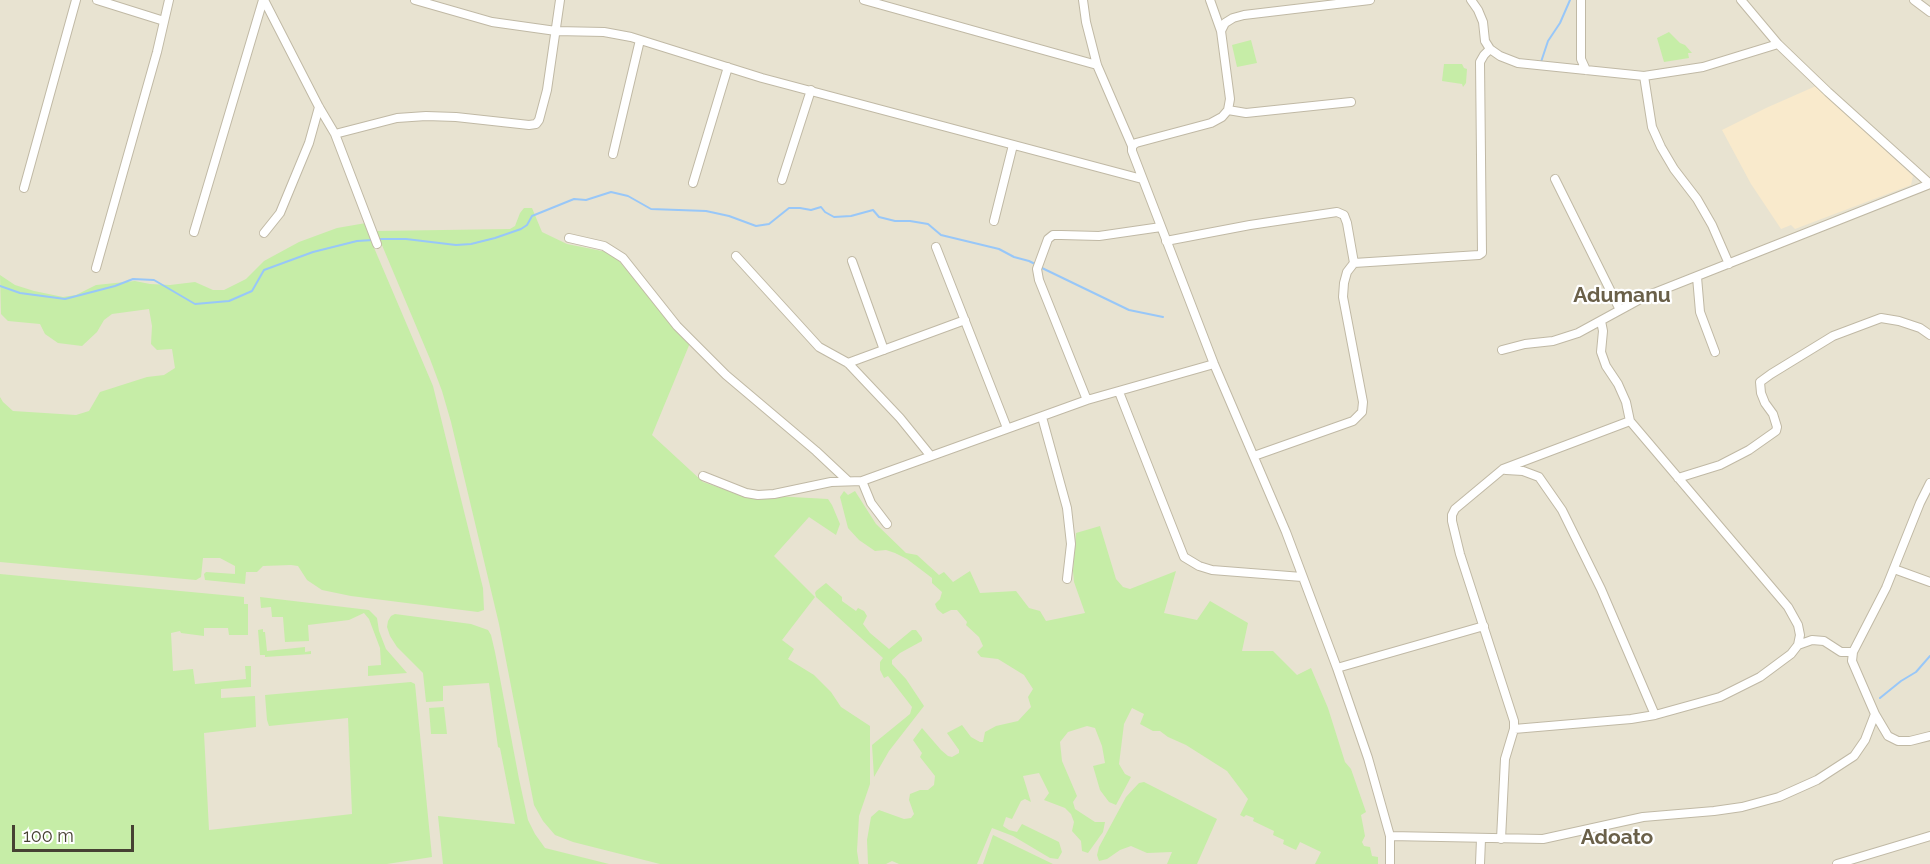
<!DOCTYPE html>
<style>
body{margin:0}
#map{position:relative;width:1930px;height:864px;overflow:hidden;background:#f4f0e3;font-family:Raleway,sans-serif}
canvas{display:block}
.scale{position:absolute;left:12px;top:825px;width:122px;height:27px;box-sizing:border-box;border:3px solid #464133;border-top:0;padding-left:8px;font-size:18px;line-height:21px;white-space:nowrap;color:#464133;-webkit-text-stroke:4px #fff;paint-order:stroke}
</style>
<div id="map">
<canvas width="1930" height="864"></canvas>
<div class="scale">100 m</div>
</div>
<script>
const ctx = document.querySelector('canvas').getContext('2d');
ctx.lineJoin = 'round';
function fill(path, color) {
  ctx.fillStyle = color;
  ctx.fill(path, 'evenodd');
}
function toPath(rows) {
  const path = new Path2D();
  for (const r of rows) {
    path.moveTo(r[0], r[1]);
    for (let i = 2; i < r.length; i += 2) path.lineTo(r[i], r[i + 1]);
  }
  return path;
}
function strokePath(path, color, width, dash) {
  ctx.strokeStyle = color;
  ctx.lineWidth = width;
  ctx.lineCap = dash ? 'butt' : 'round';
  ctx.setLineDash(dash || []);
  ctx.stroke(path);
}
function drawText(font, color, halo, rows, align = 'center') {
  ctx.font = font + ' Raleway,sans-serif';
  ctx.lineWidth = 4.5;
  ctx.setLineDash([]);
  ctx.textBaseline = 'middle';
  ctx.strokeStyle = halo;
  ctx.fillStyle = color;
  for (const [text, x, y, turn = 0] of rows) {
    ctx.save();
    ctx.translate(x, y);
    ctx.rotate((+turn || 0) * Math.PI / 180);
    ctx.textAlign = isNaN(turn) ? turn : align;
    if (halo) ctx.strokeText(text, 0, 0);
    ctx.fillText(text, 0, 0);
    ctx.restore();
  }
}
const residential = toPath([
 [0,0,1930,0,1930,864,0,864]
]);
const commercial = toPath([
 [1816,86,1913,176,1911,185,1795,229,1791,225,1781,229,1751,184,1722,130,1766,108]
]);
const green = toPath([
 [1669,32,1680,43,1685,45,1692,53,1688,53,1689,58,1664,62,1657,38],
 [1251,40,1257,63,1237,67,1232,45],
 [1444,64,1462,64,1464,68,1467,69,1466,83,1463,87,1462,84,1442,81],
 [524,208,532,208,542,232,567,244,612,253,690,343,652,435,703,482,738,494,828,499,832,505,840,524,836,535,809,517,774,556,815,597,782,640,794,649,788,659,814,675,831,692,841,707,870,726,870,784,859,816,857,851,859,864,660,864,573,842,555,835,543,821,534,805,499,624,451,422,442,391,430,359,376,231,510,229,515,226,520,213],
 [366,223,375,250,433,386,483,588,484,610,478,612,351,596,322,590,307,580,298,566,291,565,263,566,257,572,246,572,245,584,205,580,204,574,206,572,235,574,235,566,220,558,203,558,201,577,196,580,0,562,0,397,3,402,13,411,76,415,89,411,100,392,147,377,164,375,175,368,172,349,157,350,151,344,152,326,149,309,112,314,104,320,97,332,82,346,58,343,45,334,40,324,8,321,1,314,0,275,15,285,34,291,63,297,76,295,96,285,135,281,150,284,170,285,195,282,213,290,224,290,246,279,264,261,299,242,337,228],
 [844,491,848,495,855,491,876,524,906,553,917,555,939,575,944,572,953,582,970,571,980,593,1016,591,1029,608,1040,611,1046,621,1085,613,1074,582,1073,571,1076,533,1100,526,1116,579,1123,587,1130,589,1176,571,1164,613,1197,620,1210,601,1248,623,1242,651,1273,651,1297,675,1311,668,1328,708,1345,762,1351,769,1366,812,1361,815,1365,836,1362,842,1364,846,1370,847,1372,856,1378,857,1378,864,1315,864,1321,852,1300,842,1296,850,1283,844,1284,840,1273,835,1274,831,1253,821,1254,818,1246,815,1244,817,1240,815,1248,799,1227,771,1186,745,1168,737,1160,731,1153,731,1140,724,1144,714,1132,708,1124,724,1119,764,1125,774,1131,777,1116,805,1109,802,1100,790,1093,766,1105,763,1102,746,1095,728,1087,726,1068,732,1060,742,1062,761,1077,796,1073,802,1075,809,1095,822,1105,822,1103,832,1088,853,1082,851,1081,841,1072,831,1074,822,1071,814,1065,808,1044,800,1049,793,1039,773,1023,776,1031,802,1025,799,1021,801,1012,819,1006,817,1003,826,1009,830,1017,832,1022,824,1059,842,1062,852,1058,859,1050,858,1013,836,992,828,977,864,899,864,892,861,886,864,868,864,867,840,871,817,879,810,904,819,911,818,914,814,909,800,910,794,920,790,928,790,934,785,935,776,920,757,922,753,913,740,922,728,941,750,948,756,952,757,959,753,959,750,947,733,962,725,971,737,980,742,983,742,985,732,996,726,1018,721,1031,707,1028,697,1033,689,1024,675,998,659,981,657,977,652,983,646,979,637,966,625,967,622,957,610,951,610,943,614,937,609,935,604,940,599,942,592,932,583,932,578,907,559,895,553,886,550,875,551,859,540,848,528,840,497],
 [0,574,244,597,244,604,248,604,248,635,229,635,228,628,204,628,204,636,181,633,180,631,171,633,173,671,193,669,195,684,246,679,245,666,251,666,251,687,221,689,221,698,255,696,256,727,204,733,209,830,352,814,348,718,269,726,267,720,265,695,411,682,415,684,432,857,387,864,0,864],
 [826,583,842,597,842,601,856,611,858,608,864,611,867,616,863,624,870,633,889,649,912,630,916,630,922,638,922,641,900,653,892,660,892,664,906,679,924,706,889,751,874,777,872,745,910,714,912,707,888,676,884,678,880,670,880,662,883,658,816,597,815,593,816,591],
 [260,597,369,610,377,618,379,631,386,649,407,673,368,676,368,666,381,665,380,648,369,619,364,613,349,620,308,625,309,641,285,642,283,617,272,617,271,607,261,608],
 [395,614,471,624,488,630,491,635,495,652,519,779,528,820,535,834,545,848,609,864,443,864,438,816,515,824,500,748,498,747,489,683,443,686,443,701,426,702,423,673,397,647,390,636,387,627,388,621,391,616],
 [263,629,263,632,265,632,267,651,305,647,305,652,311,651,311,654,265,657,265,655,260,655,258,630],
 [444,707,447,734,431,734,429,708],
 [1144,782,1217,819,1197,864,1167,864,1172,852,1147,853,1131,846,1120,850,1107,859,1099,861,1097,855,1099,847,1126,797,1139,783],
 [993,835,1053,864,983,864]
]);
const stream = toPath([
 [1541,62,1548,41,1560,23,1570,0],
 [378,239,406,239,456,245,471,244,495,238,521,229,527,225,532,216,574,199,586,200,611,192,628,196,651,209,706,211,729,216,756,226,769,224,789,208,800,208,811,210,821,207,825,212,834,217,851,216,873,210,879,217,895,221,910,221,928,224,941,235,999,249,1014,257,1029,261,1037,265],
 [1042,268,1129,310,1163,317],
 [0,286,20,293,65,299,115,286,133,279,154,280,195,304,229,301,252,291,264,270,313,252,357,241,373,240],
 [1880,698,1901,681,1916,672,1930,656]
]);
const street = toPath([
 [97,0,164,21],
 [264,0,319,107,335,134,377,244],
 [415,0,492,22,556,31,604,32,631,37,762,78,1142,179],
 [864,0,1097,65],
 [1083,0,1086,22,1097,65,1132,146],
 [1210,0,1221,31],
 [1370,0,1244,15,1233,18,1225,23,1221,31,1230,99,1228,110,1222,117,1211,123,1136,143,1132,146,1132,151,1214,364,1286,532,1337,668,1368,758,1390,836,1390,864],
 [1471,0,1478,10,1483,22,1485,41,1490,49,1500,56,1518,63,1644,76,1703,67,1778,44],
 [1581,0,1581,59,1586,70],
 [1741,0,1778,44,1828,92,1930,184],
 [1914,0,1930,12],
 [1644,76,1652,127,1661,147,1674,169,1697,199,1712,225,1729,264],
 [1228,110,1246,113,1351,102],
 [335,134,397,118,426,116,456,117,529,125,536,124,539,120,547,90,560,0],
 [613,154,640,40],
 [1555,179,1620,310],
 [782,180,811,90],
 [693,183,728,67],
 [24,188,76,0],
 [994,221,1013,145],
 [194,232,263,0],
 [264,233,280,213,309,143,319,107],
 [569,238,604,246,623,258,677,326,726,375,816,451,848,481],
 [1166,241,1250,225,1337,212,1344,215,1347,223,1354,263],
 [936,247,1007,428],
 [736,256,819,347,848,363,900,418,930,455],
 [852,261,884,350],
 [96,268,157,52,169,0],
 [1697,277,1700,312,1715,352],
 [1502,350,1525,344,1553,341,1578,333,1644,297,1930,184],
 [848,363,965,320],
 [1119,392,1184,557,1199,566,1212,570,1302,577],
 [1087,400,1039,280,1037,269,1048,239,1053,235,1061,235,1099,236,1161,227],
 [1042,417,1067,508,1071,544,1067,579],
 [1254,456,1353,421,1362,412,1363,402,1343,297,1344,283,1347,272,1354,263,1479,255,1482,253,1480,62,1484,55,1490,49],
 [1506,470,1523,471,1539,477,1562,510,1601,589,1655,715],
 [703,476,746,493,758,495,774,494,831,482,862,481,1087,400,1214,364],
 [1678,478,1720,465,1749,450,1776,431,1777,427,1773,414,1765,403,1761,393,1760,382,1771,374,1833,336,1881,318,1899,321,1920,328,1930,335],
 [862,481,871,503,887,524],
 [1894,569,1930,582],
 [1798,645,1812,640,1824,641,1841,652,1853,652],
 [1337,668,1484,626],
 [1875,714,1852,661,1853,652,1886,588,1920,503,1930,483],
 [1514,729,1631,719,1655,715,1720,697,1760,677,1791,654,1798,645,1800,635,1798,625,1788,607,1630,421,1626,402,1618,384,1606,366,1601,352,1603,331,1601,321],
 [1390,836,1543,839,1643,817,1714,811,1742,807,1779,797,1817,780,1854,756,1865,740,1875,714,1888,736,1898,741,1910,741,1930,736],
 [1501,839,1505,759,1514,729,1514,721,1460,554,1452,521,1452,515,1455,509,1503,469,1630,421],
 [1480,864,1481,839],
 [1837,864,1930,836]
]);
const districtNames = [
 ["Adumanu",1622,296],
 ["Adoato",1617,838]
];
fill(residential, '#e8e3d1');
fill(commercial, '#f9eacc');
fill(green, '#c6eda7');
strokePath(stream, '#98c7f8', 2);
strokePath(street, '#c0b9a5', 10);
strokePath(street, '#fff', 8);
drawText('bold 21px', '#6a6049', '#fff', districtNames);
</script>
